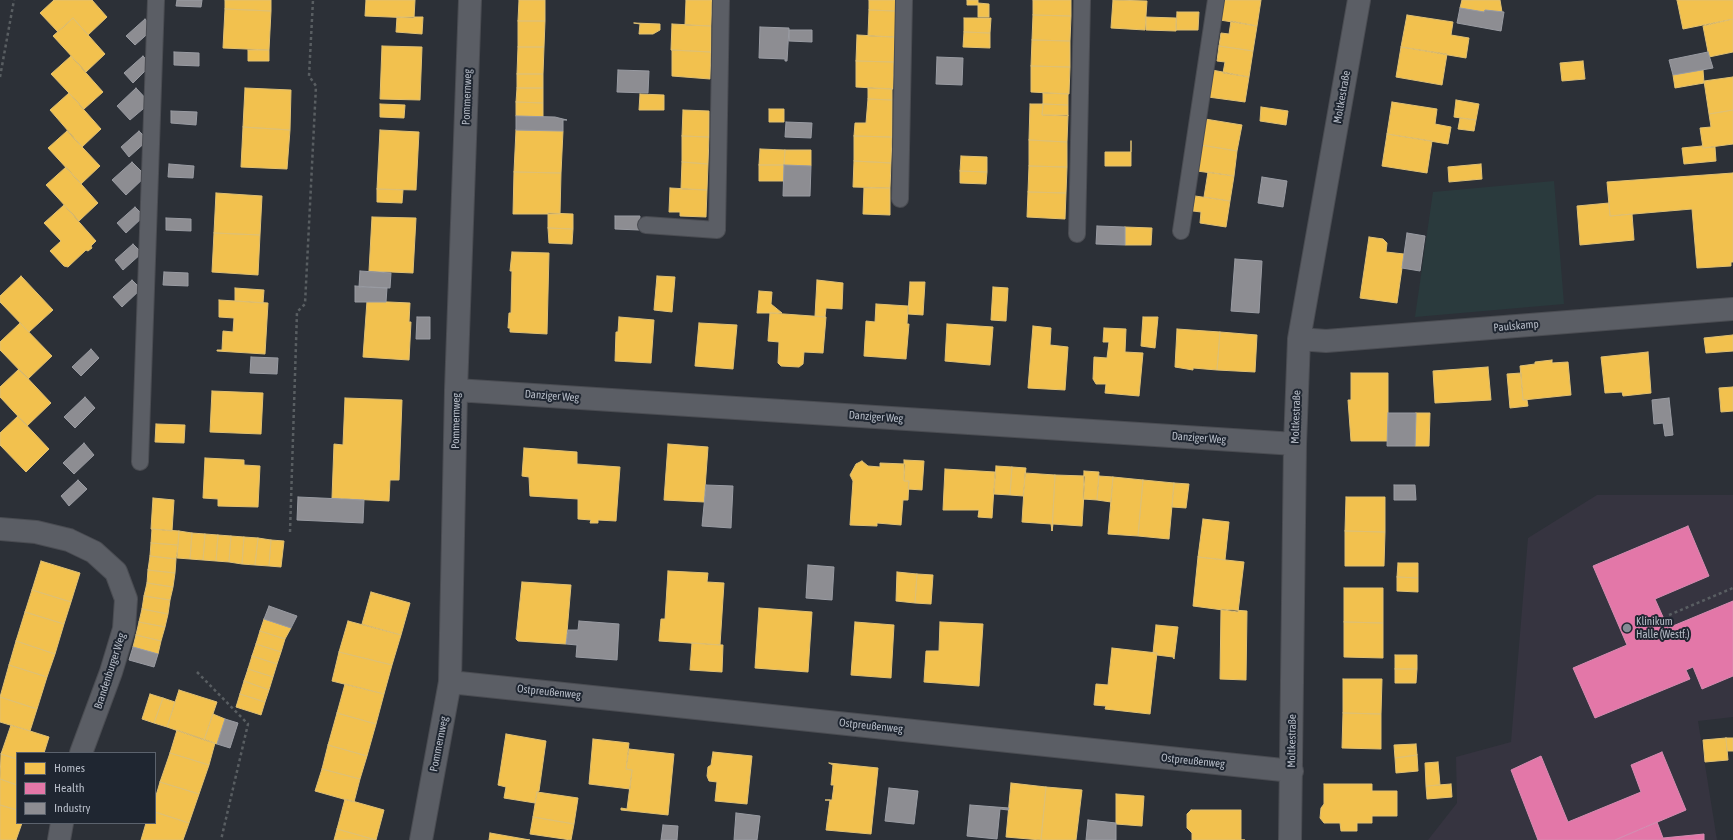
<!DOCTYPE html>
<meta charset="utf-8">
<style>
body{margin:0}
#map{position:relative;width:1733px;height:840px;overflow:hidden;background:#2c3037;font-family:"Asap Condensed",sans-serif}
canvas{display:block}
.legend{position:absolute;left:16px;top:752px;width:140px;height:72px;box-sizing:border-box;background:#1f2631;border:1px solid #5b626d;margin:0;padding:5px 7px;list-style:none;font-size:12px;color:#b6bcc7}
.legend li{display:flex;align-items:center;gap:8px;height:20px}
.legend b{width:20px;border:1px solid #5b626d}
</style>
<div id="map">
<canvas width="1733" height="840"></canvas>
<ul class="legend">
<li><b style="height:11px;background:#f2c14e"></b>Homes</li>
<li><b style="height:11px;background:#e377a8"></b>Health</li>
<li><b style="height:11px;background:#8d8d92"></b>Industry</li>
</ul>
</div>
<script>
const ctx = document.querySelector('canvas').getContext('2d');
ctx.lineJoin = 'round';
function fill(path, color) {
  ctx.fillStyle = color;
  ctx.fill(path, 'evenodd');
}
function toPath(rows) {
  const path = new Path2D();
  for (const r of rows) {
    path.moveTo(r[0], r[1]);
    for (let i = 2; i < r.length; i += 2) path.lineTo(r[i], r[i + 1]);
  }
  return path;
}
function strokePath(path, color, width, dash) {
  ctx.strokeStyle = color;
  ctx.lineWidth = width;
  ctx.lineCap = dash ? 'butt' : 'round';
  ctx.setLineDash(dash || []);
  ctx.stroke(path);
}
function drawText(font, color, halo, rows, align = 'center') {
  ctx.font = font + ' "Asap Condensed",sans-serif';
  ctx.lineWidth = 4;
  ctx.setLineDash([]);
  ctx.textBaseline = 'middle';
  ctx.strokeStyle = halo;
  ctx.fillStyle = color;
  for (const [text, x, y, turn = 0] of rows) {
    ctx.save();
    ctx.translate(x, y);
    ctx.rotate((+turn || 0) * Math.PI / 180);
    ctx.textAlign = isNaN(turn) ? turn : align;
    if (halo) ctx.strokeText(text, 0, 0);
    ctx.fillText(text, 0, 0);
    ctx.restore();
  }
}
const medical = toPath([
 [1597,495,1733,495,1733,717,1698,721,1717,840,1428,840,1457,803,1456,757,1511,742,1528,538]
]);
const green = toPath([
 [1554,181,1564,304,1415,317,1433,192]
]);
const homes = toPath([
 [54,0,92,0,107,17,88,35,73,18,58,32,40,13,54,0],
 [225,0,271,0,271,11,225,9,225,0],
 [366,0,415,0,414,18,365,16,366,0],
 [519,0,545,0,545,21,518,21,519,0],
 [686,0,712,0,711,26,685,25,686,0],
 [869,0,896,0,896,11,869,10,869,0],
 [967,0,978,0,978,3,989,4,989,17,978,17,978,5,967,5,967,0],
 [1033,0,1071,0,1071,16,1033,15,1033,0],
 [1113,0,1147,1,1145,30,1111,28,1113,0],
 [1223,0,1261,0,1257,26,1220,20,1223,0],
 [1462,0,1500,0,1502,12,1485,10,1484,12,1460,8,1462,0],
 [1677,0,1733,0,1733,19,1683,29,1677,0],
 [225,9,271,11,269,50,223,48,225,9],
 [869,10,896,11,895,37,868,36,869,10],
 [1177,12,1199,12,1198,30,1176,30,1177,12],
 [1033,15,1071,16,1070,41,1032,40,1033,15],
 [1407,15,1453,22,1451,35,1469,38,1466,58,1401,47,1407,15],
 [397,17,423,17,422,34,396,32,397,17],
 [1146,17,1176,18,1176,31,1146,30,1146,17],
 [73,18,105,54,86,72,53,36,73,18],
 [964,18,991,18,990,33,964,32,964,18],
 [1733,19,1733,52,1709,57,1703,26,1733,19],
 [518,21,545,21,544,47,518,47,518,21],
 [1231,21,1257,26,1253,51,1219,46,1221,33,1229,34,1231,21],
 [634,23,660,24,660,30,653,34,639,34,640,24,634,23],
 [672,24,711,26,711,52,671,50,672,24],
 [964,32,990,33,990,48,963,47,964,32],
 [857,35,895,37,894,62,856,61,857,35],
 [1032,40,1070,41,1070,67,1031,66,1032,40],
 [382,46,422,47,420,100,380,99,382,46],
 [1219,46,1253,51,1249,77,1223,73,1225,62,1217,61,1219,46],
 [518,47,544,47,543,74,517,74,518,47],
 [1401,47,1447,54,1442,85,1396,77,1401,47],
 [248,50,269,50,269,61,248,61,248,50],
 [672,50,711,52,710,79,672,76,672,50],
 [71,56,103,92,84,109,51,74,71,56],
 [856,61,894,62,893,89,856,87,856,61],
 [1583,61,1585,79,1562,81,1560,63,1583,61],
 [1031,66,1070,67,1069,94,1031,92,1031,66],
 [1212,70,1249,77,1245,102,1208,97,1212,70],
 [1703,70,1704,83,1675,88,1673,75,1703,70],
 [517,74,543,74,543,88,517,88,517,74],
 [1733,77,1733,110,1709,114,1704,81,1733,77],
 [245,88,291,90,290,130,243,127,245,88],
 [517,88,543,88,543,103,516,102,517,88],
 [868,88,892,89,892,100,868,99,868,88],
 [69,93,101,129,82,147,50,110,69,93],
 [1043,93,1068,94,1068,105,1043,104,1043,93],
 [640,94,664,95,664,110,639,110,640,94],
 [868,99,892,100,892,137,854,136,855,123,866,123,868,99],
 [1456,100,1479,104,1476,120,1454,117,1456,100],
 [516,102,543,103,543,117,516,116,516,102],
 [1392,102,1437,109,1435,124,1451,127,1448,144,1387,134,1392,102],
 [380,104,405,105,404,118,380,117,380,104],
 [1030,104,1043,104,1042,115,1068,115,1067,142,1029,140,1030,104],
 [1043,104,1068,105,1068,116,1042,115,1043,104],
 [1261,107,1288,111,1286,125,1260,121,1261,107],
 [769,109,784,109,784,122,769,122,769,109],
 [683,110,709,111,709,137,682,136,683,110],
 [1733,110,1733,144,1703,148,1700,128,1711,127,1709,114,1733,110],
 [1460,118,1476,120,1474,131,1458,129,1460,118],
 [1205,119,1242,125,1237,151,1201,145,1205,119],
 [243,127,290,130,287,169,241,167,243,127],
 [380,130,419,132,416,190,377,189,380,130],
 [516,130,563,131,561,173,514,172,516,130],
 [67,131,100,166,81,184,48,148,67,131],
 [1387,134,1432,141,1427,173,1382,166,1387,134],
 [682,136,709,137,708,164,682,162,682,136],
 [854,136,892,137,891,163,854,161,854,136],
 [1029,140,1067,142,1067,167,1029,166,1029,140],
 [1131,141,1131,166,1105,166,1105,152,1131,152,1131,141],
 [1201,145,1237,151,1234,176,1197,171,1201,145],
 [1702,146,1703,148,1715,147,1716,161,1684,164,1682,148,1702,146],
 [760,149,785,150,784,165,759,165,760,149],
 [785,150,811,150,811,166,784,165,785,150],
 [961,156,987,157,987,172,960,171,961,156],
 [854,161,891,163,890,188,853,187,854,161],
 [682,162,708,164,707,190,681,189,682,162],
 [1481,164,1482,179,1449,182,1448,167,1481,164],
 [759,165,784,165,784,181,759,181,759,165],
 [1029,166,1067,167,1066,193,1028,192,1029,166],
 [66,167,98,203,79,221,46,185,66,167],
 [960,171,987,172,986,184,960,183,960,171],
 [514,172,561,173,560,214,513,214,514,172],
 [1208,172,1234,176,1230,201,1204,197,1208,172],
 [1733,173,1733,262,1731,262,1731,266,1697,268,1692,209,1610,216,1607,182,1733,173],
 [670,188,707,190,706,217,680,216,680,212,669,212,670,188],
 [864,188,890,188,890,215,863,214,864,188],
 [377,189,403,190,402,203,377,202,377,189],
 [1028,192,1066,193,1065,219,1027,217,1028,192],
 [216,193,262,196,260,235,214,233,216,193],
 [1195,196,1230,201,1226,227,1200,223,1201,212,1193,211,1195,196],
 [1609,203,1610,216,1632,214,1634,240,1580,245,1577,206,1609,203],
 [64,205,96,241,91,246,92,248,88,251,86,250,68,267,64,266,50,251,61,241,44,223,64,205],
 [548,213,573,214,573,229,548,228,548,213],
 [372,217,416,218,413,273,369,271,372,217],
 [1125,227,1152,228,1151,245,1125,245,1125,227],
 [548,228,573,229,572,244,549,243,548,228],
 [214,233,260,235,258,275,212,272,214,233],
 [1369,237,1383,239,1387,243,1386,252,1404,254,1397,303,1360,298,1369,237],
 [512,252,549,253,547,334,510,332,510,328,508,328,509,313,511,313,512,271,510,271,512,252],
 [21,276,53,310,29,332,0,302,0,296,21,276],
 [657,276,675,277,672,312,654,310,657,276],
 [817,280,843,283,842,309,826,308,825,317,815,316,817,280],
 [910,282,925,282,923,315,908,314,910,282],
 [993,287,1008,288,1006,321,991,320,993,287],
 [235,288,264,290,263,303,235,301,235,288],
 [759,291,772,292,771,304,782,313,757,313,759,291],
 [219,300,268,303,265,354,217,351,217,350,222,350,223,331,233,332,234,318,219,317,219,300],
 [367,301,410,303,409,322,411,322,409,360,363,357,367,301],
 [876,304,908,306,907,324,909,324,906,359,864,356,866,321,875,322,876,304],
 [770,313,826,317,823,353,804,352,803,364,799,367,781,366,778,363,779,342,768,341,770,313],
 [619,317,654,320,651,363,615,361,616,332,618,332,619,317],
 [1143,317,1158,317,1155,348,1141,346,1143,317],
 [20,323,52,356,28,379,0,350,0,342,20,323],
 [699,323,737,325,733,369,695,366,699,323],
 [947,324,993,327,990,365,945,361,947,324],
 [1033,326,1051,328,1050,345,1068,347,1065,390,1028,388,1033,326],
 [1104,328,1126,329,1125,352,1143,353,1139,396,1105,393,1106,384,1096,384,1093,379,1094,357,1107,358,1109,342,1103,342,1104,328],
 [1177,329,1220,332,1217,370,1193,368,1193,370,1175,367,1177,329],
 [1220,332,1257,335,1255,372,1217,370,1220,332],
 [1733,335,1733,351,1706,353,1704,338,1733,335],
 [1648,352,1651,393,1623,396,1622,392,1605,393,1601,357,1648,352],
 [1552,360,1552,363,1568,362,1571,395,1523,400,1520,366,1535,364,1535,362,1552,360],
 [1488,367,1491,400,1435,403,1433,371,1488,367],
 [19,369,51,403,27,426,0,397,0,387,19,369],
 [1351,373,1388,373,1388,441,1351,441,1348,400,1351,400,1351,373],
 [1521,373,1523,400,1527,400,1528,406,1510,408,1507,374,1521,373],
 [1733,387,1733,411,1721,412,1719,388,1733,387],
 [212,391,263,393,261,434,210,432,212,391],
 [345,398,402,400,399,480,390,480,389,501,332,498,334,444,343,445,345,398],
 [1416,413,1430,413,1429,446,1415,446,1416,413],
 [18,416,49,449,26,472,0,445,0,433,18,416],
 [156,424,185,425,184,443,155,442,156,424],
 [668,444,708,447,704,502,664,500,668,444],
 [524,448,577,452,577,464,620,467,616,521,598,520,598,523,590,523,591,520,578,519,578,499,530,496,529,477,522,476,524,448],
 [205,458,244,460,244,465,260,466,258,507,218,506,218,499,203,498,205,458],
 [904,460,924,461,922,490,908,489,909,481,904,481,904,460],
 [862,461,868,466,880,467,880,463,905,464,904,481,909,481,908,500,903,500,901,525,877,523,877,526,850,525,853,481,850,475,856,464,862,461],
 [996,466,1012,467,1010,495,994,494,996,466],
 [1012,467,1026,468,1023,496,1010,495,1012,467],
 [945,469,995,472,992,518,978,517,979,510,943,510,945,469],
 [1084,471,1099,472,1097,500,1083,499,1084,471],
 [1025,473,1055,475,1052,531,1051,524,1022,522,1025,473],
 [1055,475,1085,476,1082,526,1053,524,1052,531,1055,475],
 [1099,476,1113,477,1111,502,1097,500,1099,476],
 [1113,477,1143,480,1138,536,1108,534,1113,477],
 [1143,480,1174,483,1169,539,1138,536,1143,480],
 [1174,483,1189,484,1186,508,1172,507,1174,483],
 [1346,497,1385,497,1385,532,1345,531,1346,497],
 [153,498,174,500,172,531,151,529,153,498],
 [1203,519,1229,522,1225,560,1198,557,1203,519],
 [152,529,179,531,178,545,151,543,152,529],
 [179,531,192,533,190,559,177,558,179,531],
 [1345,531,1385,532,1384,566,1345,566,1345,531],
 [192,533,205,534,203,560,190,559,192,533],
 [205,534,218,535,216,561,203,560,205,534],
 [218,535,231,536,229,562,216,561,218,535],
 [231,536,244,537,242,564,229,562,231,536],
 [244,537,258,538,255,565,242,564,244,537],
 [258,538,271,540,269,566,255,565,258,538],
 [271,540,284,541,281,567,269,566,271,540],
 [151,543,178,545,176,559,150,556,151,543],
 [150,556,176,559,175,573,148,570,150,556],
 [1198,557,1244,562,1238,612,1193,606,1198,557],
 [41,561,80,573,71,602,32,590,41,561],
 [1398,563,1418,563,1418,578,1397,577,1398,563],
 [148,570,175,573,173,587,147,583,148,570],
 [668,571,708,573,707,582,724,583,720,645,659,641,661,619,665,619,668,571],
 [897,572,917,574,915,603,896,601,897,572],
 [917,574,933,575,931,604,915,603,917,574],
 [1397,577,1418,578,1418,592,1397,591,1397,577],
 [522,582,571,585,566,644,518,641,516,639,522,582],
 [147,583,173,587,170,600,144,596,147,583],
 [1344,588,1383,588,1383,623,1344,622,1344,588],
 [32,590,71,602,64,624,25,612,32,590],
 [371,592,410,603,401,635,362,624,371,592],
 [144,596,170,600,168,614,142,609,144,596],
 [759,608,812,612,808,672,755,668,759,608],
 [142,609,168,614,165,627,139,622,142,609],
 [1221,609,1247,611,1246,680,1220,679,1221,609],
 [25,612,64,624,55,654,16,641,25,612],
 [264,619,291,628,285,639,260,631,264,619],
 [348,621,401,635,392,665,339,652,348,621],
 [139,622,165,627,161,641,136,635,139,622],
 [855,622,894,625,891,678,851,675,855,622],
 [940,622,983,624,979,686,924,682,926,651,939,651,940,622],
 [1344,622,1383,623,1383,658,1344,657,1344,622],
 [1156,625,1178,627,1174,659,1173,657,1157,655,1157,653,1153,653,1156,625],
 [260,631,285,639,281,652,256,644,260,631],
 [136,635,161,641,158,654,133,647,136,635],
 [16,641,55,654,47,677,9,665,16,641],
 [692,643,723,645,722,672,690,670,692,643],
 [256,644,281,652,277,664,252,656,256,644],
 [1112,648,1157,653,1150,714,1105,709,1106,706,1094,705,1096,684,1108,685,1112,648],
 [339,652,392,665,384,694,332,681,339,652],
 [1395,655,1417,655,1417,669,1395,669,1395,655],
 [252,656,277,664,273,677,248,669,252,656],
 [9,665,47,677,37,709,0,697,9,665],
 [248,669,273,677,269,690,244,681,248,669],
 [1395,669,1417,669,1416,683,1395,683,1395,669],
 [1343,679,1382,679,1381,714,1343,713,1343,679],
 [244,681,269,690,265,702,240,694,244,681],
 [345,684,384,694,376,724,337,713,345,684],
 [179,690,217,702,204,740,167,727,179,690],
 [150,694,163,698,154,723,142,719,150,694],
 [240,694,265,702,261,715,236,707,240,694],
 [0,697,37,709,30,731,0,722,0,697],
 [163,698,175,702,167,727,154,723,163,698],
 [337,713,376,724,367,756,328,745,337,713],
 [1343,713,1381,714,1381,749,1342,748,1343,713],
 [213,714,225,719,217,744,204,740,213,714],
 [11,725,49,737,44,753,17,753,17,759,1,754,11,725],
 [177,730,215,743,209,765,170,753,177,730],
 [506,734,546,741,539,791,537,792,535,803,504,798,506,787,498,785,506,734],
 [1726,738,1733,738,1733,751,1727,751,1726,738],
 [1726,738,1728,760,1705,762,1703,740,1726,738],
 [593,739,629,743,626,769,632,770,630,789,589,784,593,739],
 [1416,744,1417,755,1395,758,1394,745,1416,744],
 [328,745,367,756,360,779,322,769,328,745],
 [629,749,674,754,668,815,621,810,621,808,627,809,632,770,626,769,629,749],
 [713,752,752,756,747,804,715,801,717,782,709,781,707,776,708,767,711,765,713,752],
 [170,753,209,765,199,794,160,782,170,753],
 [1,754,17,759,17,785,0,779,1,754],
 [1417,755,1418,771,1396,773,1395,758,1417,755],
 [1438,762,1440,785,1426,786,1425,763,1438,762],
 [829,763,878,768,871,834,826,830,830,800,825,800,832,800,834,785,831,785,833,765,829,763],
 [322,769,360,779,354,802,315,791,322,769],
 [0,779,17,785,17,810,0,805,0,779],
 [160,782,199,794,189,823,155,812,155,799,160,782],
 [1011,783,1046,787,1041,840,1006,837,1011,783],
 [1324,784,1372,784,1372,791,1397,791,1397,816,1372,816,1372,823,1357,823,1357,831,1341,831,1340,823,1324,823,1320,818,1321,808,1324,804,1324,784],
 [1451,784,1452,797,1427,799,1426,786,1451,784],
 [1046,787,1082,790,1076,840,1041,840,1046,787],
 [537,792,578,798,574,824,533,817,537,792],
 [1116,794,1144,796,1142,826,1116,824,1116,794],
 [345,799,384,810,376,840,337,829,345,799],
 [0,805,17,810,17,823,22,823,16,840,0,840,0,805],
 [1191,810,1241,810,1241,840,1245,840,1192,840,1192,833,1187,828,1187,814,1191,810],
 [155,812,189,823,183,840,141,840,146,823,155,823,155,812],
 [533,817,574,824,571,840,530,834,533,817],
 [337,829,376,840,334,840,337,829],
 [490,833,530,840,489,840,490,833]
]);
const health = toPath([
 [1688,526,1709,576,1655,599,1668,628,1733,601,1733,676,1702,689,1693,667,1686,670,1690,679,1595,718,1573,668,1627,645,1593,566,1688,526],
 [1662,752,1686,810,1615,840,1538,840,1511,770,1541,756,1568,822,1641,792,1631,765,1662,752],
 [1657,822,1663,838,1704,834,1704,840,1615,840,1657,822]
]);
const industry = toPath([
 [177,0,202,0,201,7,176,6,177,0],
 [1460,8,1484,12,1485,10,1504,12,1501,31,1457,23,1460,8],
 [145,19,153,29,135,45,126,36,145,19],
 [760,27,789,28,787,61,785,61,785,59,759,58,760,27],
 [789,30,812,30,812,42,789,41,789,30],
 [174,52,199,53,199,66,174,65,174,52],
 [1708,52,1713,68,1673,75,1669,60,1708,52],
 [143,56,151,65,133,83,124,73,143,56],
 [937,57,963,58,962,85,936,84,937,57],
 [618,70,649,71,648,93,617,92,618,70],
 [136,88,150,103,130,120,117,106,136,88],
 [171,111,197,112,196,125,171,123,171,111],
 [516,116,555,117,567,120,563,120,563,131,516,130,516,116],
 [786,122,812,123,811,138,785,137,786,122],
 [139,131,148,140,129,157,121,147,139,131],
 [132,162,146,176,126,195,112,180,132,162],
 [169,164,194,166,193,178,168,177,169,164],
 [784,165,811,166,810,196,783,196,784,165],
 [1262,177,1287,181,1283,207,1258,203,1262,177],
 [135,207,144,216,126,233,117,223,135,207],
 [615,216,640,216,639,230,615,229,615,216],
 [166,218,191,219,191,231,166,230,166,218],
 [1097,226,1125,227,1125,245,1096,244,1097,226],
 [1407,233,1425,236,1420,271,1402,268,1407,233],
 [133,244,142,253,123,270,115,260,133,244],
 [1235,259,1262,261,1259,313,1231,311,1235,259],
 [360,271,391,273,390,288,359,287,360,271],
 [164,272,188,273,188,286,163,285,164,272],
 [132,280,141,289,122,307,113,297,132,280],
 [355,286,387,288,386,302,355,302,355,286],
 [417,317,430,317,430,339,416,339,417,317],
 [91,349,99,358,81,376,72,367,91,349],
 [251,357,278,358,277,374,250,373,251,357],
 [85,397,95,408,75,428,64,417,85,397],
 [1669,398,1673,435,1665,436,1663,423,1654,424,1652,400,1669,398],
 [1388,413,1416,413,1415,446,1387,446,1388,413],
 [84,443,94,455,74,474,63,463,84,443],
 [78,480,87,489,69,506,61,496,78,480],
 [706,485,733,486,731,528,702,526,706,485],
 [1394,485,1415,485,1416,500,1394,500,1394,485],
 [298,497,364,500,363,523,297,520,298,497],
 [808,565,834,567,832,600,806,598,808,565],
 [269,606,297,616,291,628,264,619,269,606],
 [579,621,619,624,617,660,576,657,577,645,566,644,568,630,578,630,579,621],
 [133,647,158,654,154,667,129,660,133,647],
 [225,719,238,723,230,748,217,744,225,719],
 [889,788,918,791,914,824,885,821,889,788],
 [970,805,1009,808,1008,810,1000,809,997,839,967,836,970,805],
 [736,813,760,816,757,840,734,840,736,813],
 [1088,820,1116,823,1116,840,1086,840,1088,820],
 [663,825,678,826,677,840,661,840,663,825]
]);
const path = toPath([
 [0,77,14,0],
 [290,532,297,312,305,304,316,86,309,76,313,0],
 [1669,615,1733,588],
 [197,672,248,724,221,840]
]);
const service = toPath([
 [900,199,904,0],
 [646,225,717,230,721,0],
 [1181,231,1216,0],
 [1077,234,1082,0],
 [140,462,156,0]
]);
const minor = toPath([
 [1299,339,1326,341,1733,309],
 [456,390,1295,444],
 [0,529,36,532,69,540,94,552,116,572,126,599,124,629,111,672,81,753],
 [450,682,1292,771],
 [59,840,62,823],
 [421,840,450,682,456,390,470,0],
 [1290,840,1295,444,1299,339,1359,0]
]);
const markers = [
 [1627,628,5,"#868b95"]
];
const streetNames = [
 ["Pommernweg",467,97,-88],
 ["Moltkestraße",1342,97,-80],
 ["Paulskamp",1516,326,-5],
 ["Danziger Weg",552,396,4],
 ["Danziger Weg",876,417,4],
 ["Moltkestraße",1296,417,-88],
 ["Pommernweg",456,421,-89],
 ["Danziger Weg",1199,438,4],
 ["Brandenburger Weg",110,671,-72],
 ["Ostpreußenweg",549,692,6],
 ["Ostpreußenweg",871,726,6],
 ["Moltkestraße",1292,741,-89],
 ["Pommernweg",439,744,-79],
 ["Ostpreußenweg",1193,761,6]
];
const poiNames = [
 ["Klinikum",1636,622],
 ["Halle (Westf.)",1636,635]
];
fill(medical, '#363440');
fill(green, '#2a3a3d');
fill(homes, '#f2c14e');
strokePath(homes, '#e0c072', 1);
fill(health, '#e377a8');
strokePath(health, '#d68cb1', 1);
fill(industry, '#8d8d92');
strokePath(industry, '#999ba2', 1);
strokePath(service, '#4a4c52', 18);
strokePath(minor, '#4a4c52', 24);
strokePath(path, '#595e62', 2.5, [3, 3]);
strokePath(service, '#5b5e65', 16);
strokePath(minor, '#5b5e65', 22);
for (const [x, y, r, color] of markers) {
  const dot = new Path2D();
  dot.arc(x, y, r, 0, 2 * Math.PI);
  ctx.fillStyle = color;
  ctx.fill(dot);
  strokePath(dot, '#1f2631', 1.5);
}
drawText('11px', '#b6bcc7', '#1f2631', streetNames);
drawText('11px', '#b6bcc7', '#1f2631', poiNames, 'left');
</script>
